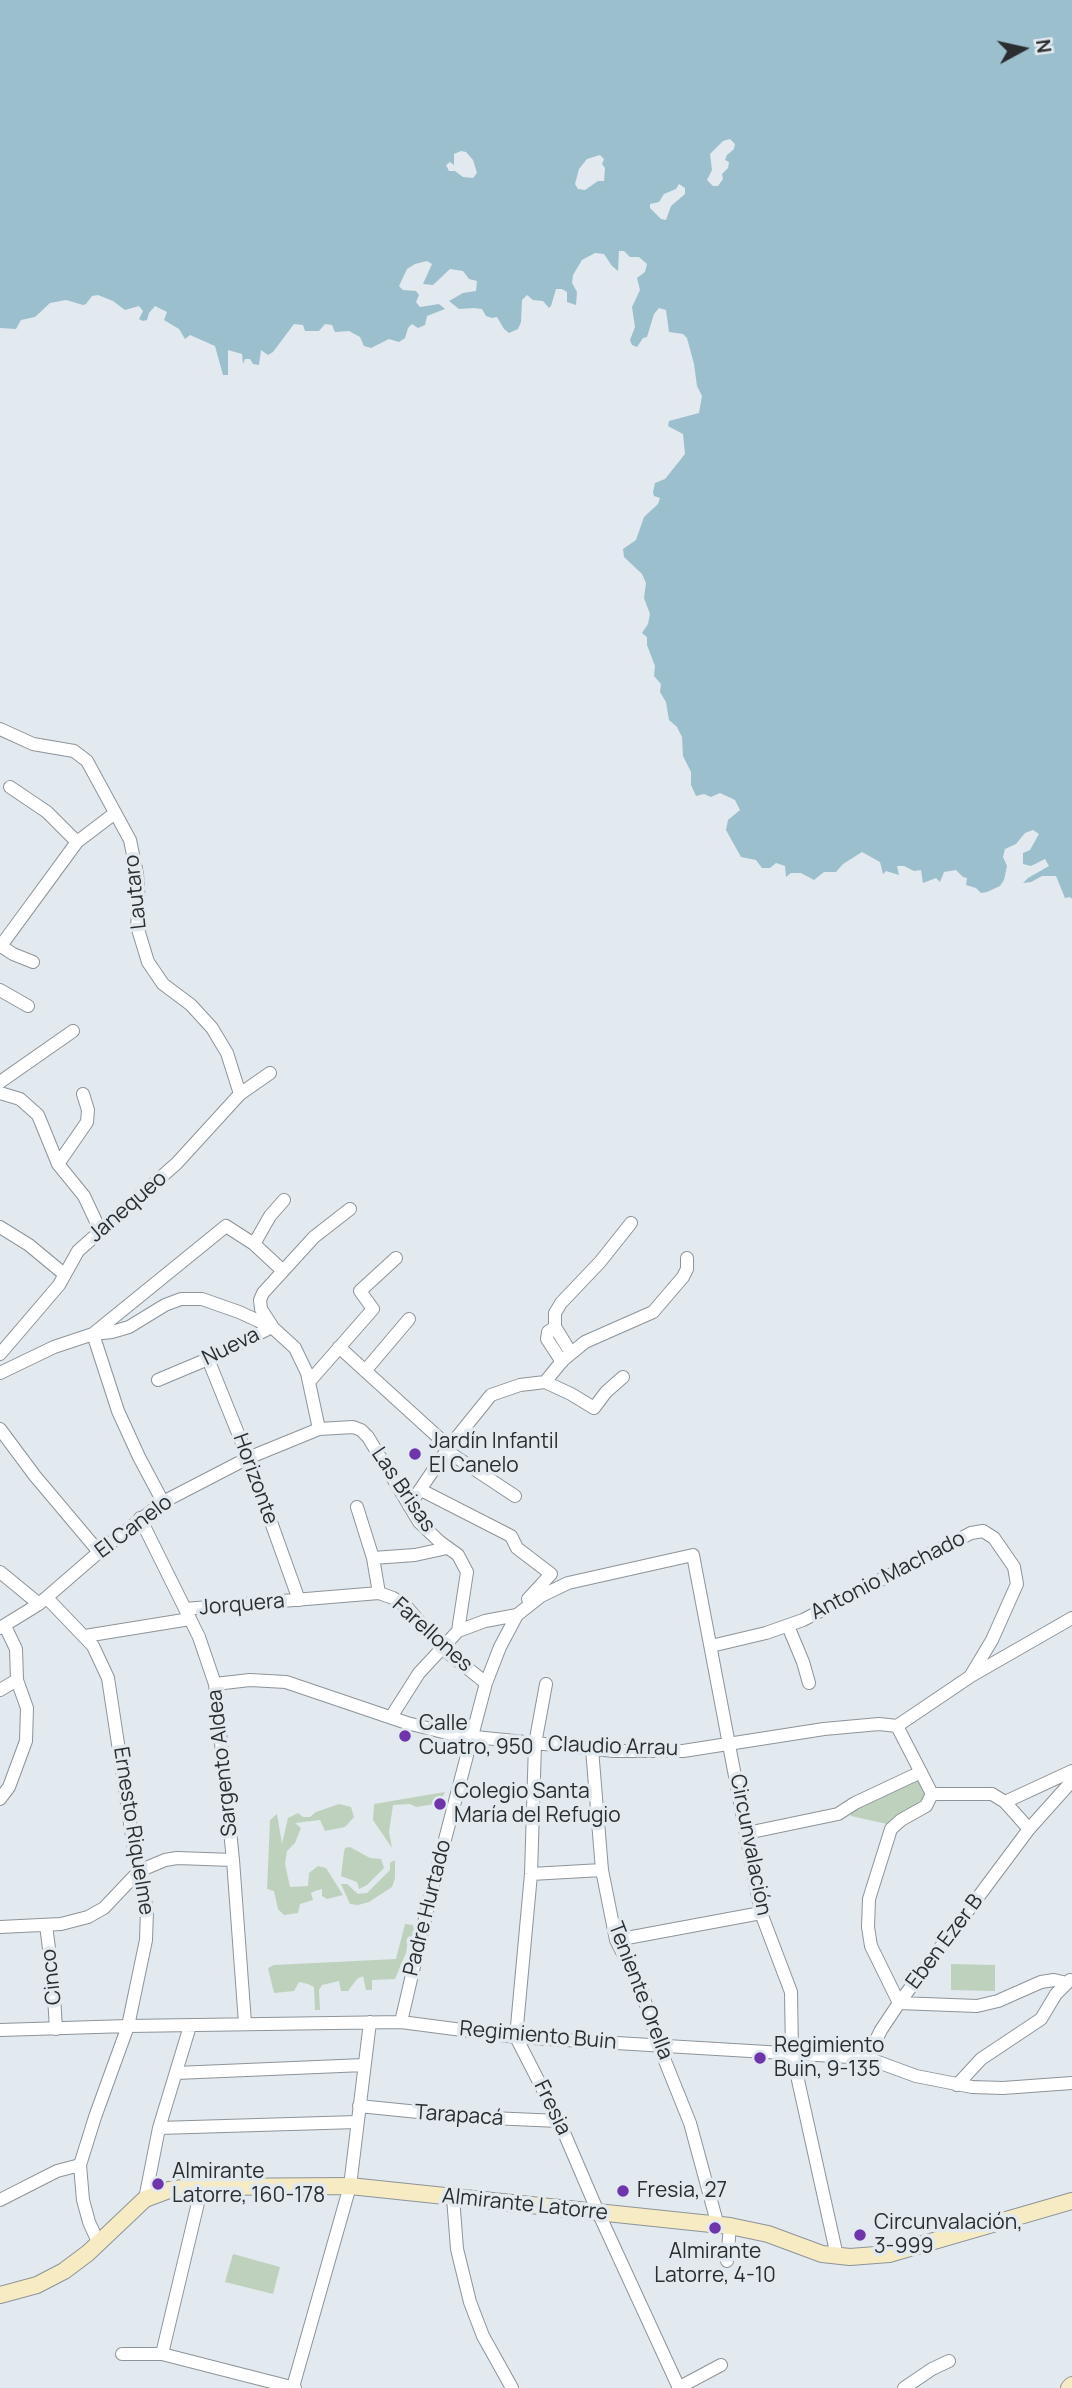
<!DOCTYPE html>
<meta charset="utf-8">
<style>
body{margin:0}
#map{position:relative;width:1072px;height:2388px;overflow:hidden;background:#e2e9ef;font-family:Manrope,sans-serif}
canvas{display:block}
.north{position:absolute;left:988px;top:14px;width:70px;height:70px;-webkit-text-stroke:5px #e2e9ef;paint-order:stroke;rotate:82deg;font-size:19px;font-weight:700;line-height:28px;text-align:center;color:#2b2e30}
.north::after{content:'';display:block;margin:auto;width:24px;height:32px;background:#2b2e30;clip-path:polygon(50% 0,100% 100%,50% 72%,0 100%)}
</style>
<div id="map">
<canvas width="1072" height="2388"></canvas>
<div class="north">N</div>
</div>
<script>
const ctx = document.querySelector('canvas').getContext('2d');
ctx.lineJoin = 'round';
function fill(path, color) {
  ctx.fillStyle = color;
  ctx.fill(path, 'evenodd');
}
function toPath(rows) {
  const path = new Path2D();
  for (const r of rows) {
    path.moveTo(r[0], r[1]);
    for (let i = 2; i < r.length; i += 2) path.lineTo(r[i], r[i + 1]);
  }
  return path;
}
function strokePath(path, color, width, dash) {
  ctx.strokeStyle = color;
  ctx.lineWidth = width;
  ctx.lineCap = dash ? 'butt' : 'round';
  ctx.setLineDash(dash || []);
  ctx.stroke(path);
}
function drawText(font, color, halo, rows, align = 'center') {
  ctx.font = font + ' Manrope,sans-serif';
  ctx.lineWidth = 7;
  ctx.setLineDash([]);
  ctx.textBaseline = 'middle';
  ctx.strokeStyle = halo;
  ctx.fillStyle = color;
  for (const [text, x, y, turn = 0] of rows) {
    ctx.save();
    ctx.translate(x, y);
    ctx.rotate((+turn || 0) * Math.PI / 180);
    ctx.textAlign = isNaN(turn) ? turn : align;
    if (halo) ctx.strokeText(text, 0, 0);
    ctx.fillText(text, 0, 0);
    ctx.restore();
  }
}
const green = toPath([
 [916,1777,926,1797,924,1803,894,1817,887,1824,851,1816,850,1810],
 [445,1792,441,1800,435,1804,416,1807,410,1804,393,1805,389,1832,392,1848,373,1820,374,1804],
 [339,1804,351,1807,354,1817,345,1827,325,1831,320,1820,295,1823,301,1828,295,1843,287,1851,285,1864,290,1887,308,1886,309,1873,318,1866,326,1868,343,1895,327,1899,322,1896,322,1889,315,1891,311,1893,313,1900,300,1904,298,1913,284,1915,278,1909,274,1891,267,1889,270,1820,277,1814,282,1844,288,1818,298,1813,303,1817,310,1817,316,1812],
 [350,1847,370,1858,381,1859,384,1868,367,1885,359,1889,357,1882,341,1876,344,1852,345,1848],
 [395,1860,395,1878,392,1887,369,1902,358,1905,350,1904,341,1884,347,1884,358,1894,367,1893,390,1870,390,1863],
 [405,1924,413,1925,415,1935,408,1940,406,1953,395,1979,372,1980,372,1990,366,1990,363,1976,357,1979,348,1991,341,1991,339,1981,322,1985,319,1990,320,2010,315,2010,314,1987,308,1984,299,1982,294,1991,274,1993,268,1968,274,1965,396,1959],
 [951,1964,995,1965,995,1991,951,1990],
 [233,2254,280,2267,273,2294,225,2282]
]);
const water = toPath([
 [0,0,1072,0,1072,899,1070,897,1065,898,1056,876,1042,876,1031,882,1023,883,1028,878,1049,866,1045,859,1031,866,1023,864,1023,853,1030,850,1039,834,1033,830,1025,833,1016,844,1005,849,1003,857,1007,866,1004,880,1000,886,987,892,981,893,976,888,966,885,967,878,963,877,956,870,944,872,940,882,936,878,923,883,921,870,914,871,904,866,897,866,899,875,886,871,883,874,880,862,862,852,843,864,836,872,824,872,814,880,801,873,791,873,786,877,785,866,776,863,770,868,762,868,756,860,741,857,726,830,728,820,740,810,735,800,720,793,711,797,704,794,696,796,691,785,691,772,683,756,682,737,677,727,669,720,666,702,660,692,661,684,654,676,655,666,647,645,647,637,642,633,648,624,650,614,644,598,646,583,642,574,624,557,623,549,636,540,644,517,658,504,660,498,654,496,653,492,655,483,665,479,685,454,683,434,668,426,669,421,699,413,702,396,697,386,694,364,687,338,683,334,669,332,666,310,659,308,654,314,647,337,643,338,637,347,632,345,630,340,635,327,632,307,640,290,637,278,645,272,647,264,639,257,630,257,624,251,619,251,618,271,612,266,604,254,595,253,582,260,573,275,572,283,577,292,576,305,567,302,567,292,562,289,556,289,551,306,549,308,543,301,533,300,527,295,522,300,521,322,518,329,509,333,504,329,497,317,492,318,486,316,482,309,474,308,459,309,449,301,463,293,476,291,477,281,469,279,463,271,450,269,433,285,423,284,432,264,427,261,415,264,407,269,399,286,403,290,416,291,419,295,416,302,420,307,439,304,445,309,427,316,425,325,418,328,412,324,408,328,405,338,399,342,389,339,371,348,364,346,360,337,349,331,335,332,332,325,325,324,319,331,305,331,303,325,294,324,273,352,268,355,261,350,259,365,253,364,250,359,245,359,243,364,242,354,228,350,228,375,223,375,215,346,190,335,185,339,179,329,164,320,167,312,155,306,149,313,147,320,143,321,139,319,143,311,139,306,125,310,113,301,98,295,92,296,86,304,83,305,66,300,50,303,35,317,21,320,16,329,0,328],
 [730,139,735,144,734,149,727,155,725,160,729,162,728,168,722,174,723,179,718,186,713,186,707,180,712,170,710,154,723,141],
 [461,151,466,152,473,160,477,173,473,178,463,177,455,171,449,171,446,165,450,162,454,165,454,154],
 [600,155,604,159,602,164,605,168,604,181,598,181,585,190,578,189,575,184,579,169,587,159],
 [679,184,685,188,685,194,671,206,666,220,661,219,650,208,650,204,659,202,664,194,676,189]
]);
const minor = toPath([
 [0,729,33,744,74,751,87,761,130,840,137,874,139,904,137,926,148,962,163,984,191,1005,212,1028,227,1053,240,1094],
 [10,787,47,812,77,842],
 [1,946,13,954,33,962],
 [0,947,77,842,115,813],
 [0,990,28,1006],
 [0,1082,73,1031],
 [0,1093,20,1099,38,1115,58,1164,84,1196,100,1230],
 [58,1164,87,1122,88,1110,83,1094],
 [0,1227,29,1245,64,1274],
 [254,1244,270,1216,284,1200],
 [272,1326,261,1309,260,1300,263,1293,314,1237,350,1209],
 [555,1327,548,1332,547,1339,562,1362],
 [93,1334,112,1332,129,1327,165,1305,181,1299,202,1299,239,1312,272,1327,295,1348,307,1373,319,1429],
 [93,1334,118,1411,139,1457,163,1502],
 [339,1347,449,1447],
 [571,1353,555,1327,555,1313,561,1303,600,1262,631,1223],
 [0,1354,59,1285,78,1251,177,1163,240,1094,270,1073],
 [208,1359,248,1458,299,1600],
 [365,1371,409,1319],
 [0,1373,54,1347,93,1334,226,1226,254,1244,282,1270],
 [158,1380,208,1359,272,1327],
 [309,1382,373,1309,360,1291,396,1258],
 [545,1382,563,1360,585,1342,653,1312,683,1277,687,1269,687,1258],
 [0,1429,35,1476,99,1552],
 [447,1451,515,1496],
 [421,1490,511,1536,517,1548,551,1574,528,1599],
 [409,1506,449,1447,491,1395,520,1385,545,1382,571,1394,594,1408,606,1392,623,1377],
 [357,1507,373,1558,379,1593],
 [140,1518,199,1637,215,1684,233,1860,245,2023],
 [373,1558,415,1555,447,1548],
 [0,1572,39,1604],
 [47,1598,93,1646,108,1678,134,1849,147,1910,146,1940,128,2026,95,2117,80,2165,83,2200,89,2222,98,2242],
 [185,1609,379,1593,393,1598,406,1606,442,1648,486,1683],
 [5,1626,16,1649,17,1680],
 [788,1626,803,1662,809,1683],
 [0,1628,39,1604,99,1552,163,1502,248,1458,319,1429,353,1427,361,1430,368,1437,419,1522,440,1542,458,1555,467,1572,458,1631,419,1673,391,1717],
 [458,1631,485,1621,517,1615],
 [85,1636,190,1619],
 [711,1646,766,1633,803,1620,971,1533,983,1531,994,1538,1014,1567,1017,1584,992,1640,971,1675],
 [215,1684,250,1680,286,1682,407,1723,455,1735,614,1751,683,1751,824,1729,879,1724,897,1726,971,1676,1072,1618],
 [546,1684,535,1744,531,1874,516,2037,559,2121,598,2212,679,2388],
 [0,1690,17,1680],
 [897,1726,932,1794],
 [592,1749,602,1870,616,1940,641,1989,659,2046,690,2123,718,2226],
 [932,1794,926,1806,901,1820,891,1829,869,1899,868,1927,871,1946,899,2003,977,2006,998,2001,1041,1982,1054,1980,1067,1983],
 [932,1794,992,1794,1005,1802,1072,1771],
 [0,1799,9,1787,26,1741,27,1708,17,1680],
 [1005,1802,1029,1829],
 [747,1833,838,1814,855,1803,921,1772],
 [531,1874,602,1870],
 [46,1925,53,1980,56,2029],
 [0,1927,61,1924,88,1917,104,1908,139,1871,165,1860,177,1858,233,1860],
 [616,1940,761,1913],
 [401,2022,432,1889,486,1683,500,1647,517,1615,541,1596,568,1583,693,1555,761,1913,791,1992,792,2053,837,2256],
 [0,2030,128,2026,401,2022,516,2037,867,2058,916,2076,972,2087,1003,2088,1072,2083],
 [867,2058,881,2030,899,2003,1029,1829,1072,1781],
 [176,2073,364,2065],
 [957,2085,981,2059,1041,2019,1056,1994,1070,1980],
 [359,2106,468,2117,559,2121],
 [159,2128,357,2122],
 [453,2197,457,2249,470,2302,483,2336,512,2388],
 [145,2199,159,2128,190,2026],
 [0,2200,57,2171,80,2165],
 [727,2261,730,2226],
 [122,2354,162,2354,295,2388],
 [162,2354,202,2186],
 [293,2387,350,2186,370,2022],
 [678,2388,721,2365],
 [904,2388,932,2369,949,2361]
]);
const secondary = toPath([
 [0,2295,37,2285,64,2271,88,2253,145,2199,169,2190,190,2187,350,2186,730,2226,768,2234,822,2254,850,2257,889,2254,1072,2201],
 [1069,2388,1072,2385]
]);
const markers = [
 [415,1454,7,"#6f35ab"],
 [405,1736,7,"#6f35ab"],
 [440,1804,7,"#6f35ab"],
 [760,2058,7,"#6f35ab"],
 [158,2184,7,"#6f35ab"],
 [623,2191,7,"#6f35ab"],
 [715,2228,7,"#6f35ab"],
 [860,2235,7,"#6f35ab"]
];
const streetNames = [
 ["Lautaro",136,892,-96],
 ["Janequeo",128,1207,-41],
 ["Nueva",231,1347,-26],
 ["Horizonte",255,1479,70],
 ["Las Brisas",403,1490,56],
 ["El Canelo",134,1527,-37],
 ["Antonio Machado",888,1576,-27],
 ["Jorquera",242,1605,-5],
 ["Farellones",432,1635,42],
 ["Claudio Arrau",613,1747,2],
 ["Sargento Aldea",223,1763,-96],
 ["Ernesto Riquelme",133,1831,81],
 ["Circunvalación",750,1845,79],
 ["Padre Hurtado",428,1908,-76],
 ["Eben Ezer B",945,1942,-53],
 ["Cinco",52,1977,-96],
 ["Teniente Orella",640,1991,69],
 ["Regimiento Buin",538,2036,5],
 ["Fresia",552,2108,64],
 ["Tarapacá",459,2116,4],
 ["Almirante Latorre",525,2205,6]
];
const poiNames = [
 ["Jardín Infantil",429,1442],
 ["El Canelo",429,1466],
 ["Calle",419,1724],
 ["Cuatro, 950",419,1748],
 ["Colegio Santa",454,1792],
 ["María del Refugio",454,1816],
 ["Regimiento",774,2046],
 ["Buin, 9-135",774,2070],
 ["Almirante",172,2172],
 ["Latorre, 160-178",172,2196],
 ["Fresia, 27",637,2191],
 ["Circunvalación,",874,2223],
 ["3-999",874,2247],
 ["Almirante",715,2252,"center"],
 ["Latorre, 4-10",715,2276,"center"]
];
fill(green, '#bed1bd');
fill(water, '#9cbfcd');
strokePath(minor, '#8d9499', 14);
strokePath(secondary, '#8d9499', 18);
strokePath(minor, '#fff', 12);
strokePath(secondary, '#f6ebc3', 16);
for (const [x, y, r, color] of markers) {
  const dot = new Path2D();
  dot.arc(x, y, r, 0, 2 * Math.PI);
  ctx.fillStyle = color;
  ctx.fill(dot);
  strokePath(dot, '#e2e9ef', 2.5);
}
drawText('21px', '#2b2e30', '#e2e9ef', streetNames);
drawText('21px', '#2b2e30', '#e2e9ef', poiNames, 'left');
</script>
